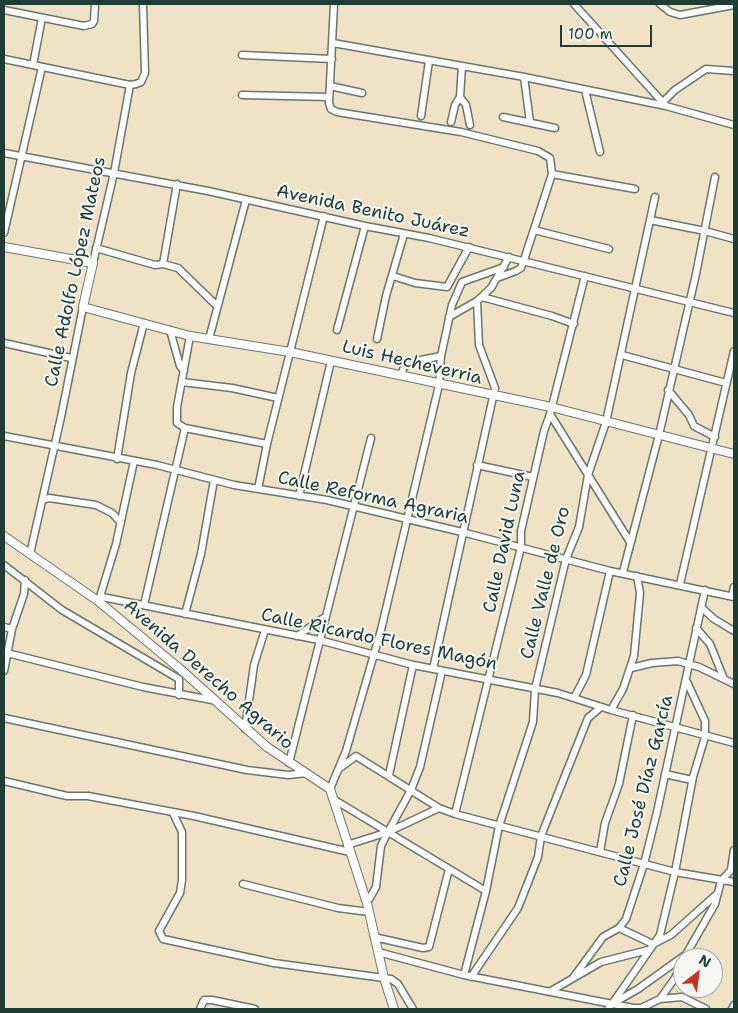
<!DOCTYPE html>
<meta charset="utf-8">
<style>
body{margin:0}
#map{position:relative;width:738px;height:1013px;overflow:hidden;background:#efe2c7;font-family:"Shantell Sans",sans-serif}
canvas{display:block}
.frame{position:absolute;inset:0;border:5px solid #1f3d34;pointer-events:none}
.north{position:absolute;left:673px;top:948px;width:50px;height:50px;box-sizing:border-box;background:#f6f6f2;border:1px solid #a0aca6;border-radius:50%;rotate:30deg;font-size:14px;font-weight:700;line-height:20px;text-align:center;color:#1f3d34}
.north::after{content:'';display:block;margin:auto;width:18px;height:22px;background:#c8321e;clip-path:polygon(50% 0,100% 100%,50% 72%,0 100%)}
.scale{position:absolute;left:560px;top:25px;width:92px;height:22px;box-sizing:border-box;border:2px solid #1f3d34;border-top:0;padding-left:6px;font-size:15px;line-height:18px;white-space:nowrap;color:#1f3d34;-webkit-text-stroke:4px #f6f6f2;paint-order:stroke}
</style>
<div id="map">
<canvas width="738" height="1013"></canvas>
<div class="frame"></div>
<div class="north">N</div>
<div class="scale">100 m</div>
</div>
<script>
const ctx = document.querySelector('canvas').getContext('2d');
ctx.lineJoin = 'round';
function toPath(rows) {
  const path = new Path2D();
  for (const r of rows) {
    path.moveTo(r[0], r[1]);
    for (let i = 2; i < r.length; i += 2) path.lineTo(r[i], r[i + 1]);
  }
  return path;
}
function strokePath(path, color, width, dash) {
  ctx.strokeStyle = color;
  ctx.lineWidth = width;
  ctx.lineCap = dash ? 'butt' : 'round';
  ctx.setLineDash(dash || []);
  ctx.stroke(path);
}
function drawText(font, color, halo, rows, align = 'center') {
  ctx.font = font + ' "Shantell Sans",sans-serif';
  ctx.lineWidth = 4;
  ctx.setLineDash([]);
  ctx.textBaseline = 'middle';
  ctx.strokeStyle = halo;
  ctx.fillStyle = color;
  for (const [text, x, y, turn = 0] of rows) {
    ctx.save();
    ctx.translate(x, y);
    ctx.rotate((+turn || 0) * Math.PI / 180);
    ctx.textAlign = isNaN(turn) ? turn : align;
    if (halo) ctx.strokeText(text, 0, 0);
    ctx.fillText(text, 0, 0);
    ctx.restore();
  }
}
const minor = toPath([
 [334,4,329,103,331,109,337,112,461,132,538,151,550,158,552,174,524,260,521,268,516,271,497,278],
 [574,4,666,106],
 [660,4,670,12,680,15,734,5],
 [4,10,84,26,92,24,94,21,95,4],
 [333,43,524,77,666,106,734,125],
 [242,55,332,59],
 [4,59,130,85,136,84,141,82,145,73,143,4],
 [33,65,42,18],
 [524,77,530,122],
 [330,86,362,93],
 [585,90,600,152],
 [242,95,329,97],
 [460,97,466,105,470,125],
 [663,102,675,90,706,69,734,71],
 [421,116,429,61],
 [503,117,555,128],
 [451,122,455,105,460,97,462,66],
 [4,153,208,191,365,226,429,238,734,313],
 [552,174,635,189],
 [650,220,705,231,734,239],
 [534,230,609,249],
 [4,233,42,67],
 [96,248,155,265,163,264,178,268,216,305],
 [93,263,114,173,130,85],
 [163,264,177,184],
 [393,276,415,283,447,287,469,247],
 [482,297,552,316,574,324],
 [449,317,477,301],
 [170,330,180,366,184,371],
 [337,330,365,226],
 [190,336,177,407,177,423,185,428,267,444],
 [209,339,246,200],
 [377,339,386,296,404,234],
 [4,343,71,358],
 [622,355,726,383],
 [401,375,404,367,411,362,441,356],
 [182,382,232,388,278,398],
 [668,390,689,415,694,426,715,437],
 [550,414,630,542],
 [4,436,157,465,234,485,327,500,462,532,610,571,734,597],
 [117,459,131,373,144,323],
 [477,465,533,477],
 [258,489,267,444,324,216],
 [299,496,331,361],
 [43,500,49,498,96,505,112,513,121,523],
 [30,554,61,417,83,307],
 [4,565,62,610,179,679,179,695],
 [623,572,659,435,696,274,715,177],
 [680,584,734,351],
 [732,596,734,587],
 [102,597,319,640,413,665,558,693,611,710,734,743],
 [99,600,116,544,134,461],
 [144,605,185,428],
 [701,607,714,619,734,631],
 [185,614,201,554,214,480],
 [4,627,12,629],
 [696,628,710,644,724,679],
 [297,636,325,617],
 [7,653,143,687,212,700],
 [631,668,652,663,678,661,699,667,734,684],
 [433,669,495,388,479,345,477,301,491,288,509,257],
 [4,671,12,629,24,594,25,580],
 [574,698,586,675,610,571],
 [611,710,623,689,634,656,640,593,637,576],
 [4,718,247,770,288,775,307,773],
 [245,729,254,665,265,630],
 [289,763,371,438],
 [340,768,356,756,439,808,455,814,675,872,734,882],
 [665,774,692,780],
 [389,775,413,665],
 [4,781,67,796,88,796,194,816,350,852],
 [330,789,346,751,381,630,439,385,441,356,452,305,462,282,504,267],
 [333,799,486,891],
 [439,808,388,832,411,790,420,767,442,671],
 [173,813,182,832,182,880,180,893,159,931,163,939,274,963,391,979,398,984,413,1009],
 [455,814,521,547,521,531,544,431,550,414,585,276],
 [347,845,388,832],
 [600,852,605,823,619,784,633,715],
 [243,884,338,908,369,912],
 [367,903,376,887,381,846,388,832],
 [619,928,653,944,671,935,718,893],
 [374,937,423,948,429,947,449,869],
 [378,952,464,975,633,1008,641,1008,660,999,675,978,683,960],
 [684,958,715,904,721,881,731,870,734,850],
 [464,975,486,891,499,826,533,722,535,689,566,559,579,527,588,475,606,422,655,197],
 [471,977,518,908,538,857,541,836,588,718,601,707],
 [573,978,603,937,619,928,626,919,644,864,657,812,705,590],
 [551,991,601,962,648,950],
 [660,999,682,997,706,1009],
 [612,1004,660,935,675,872,693,777,705,737,705,721,687,682],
 [200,1009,204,1000,212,1000,255,1009],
 [608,1009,612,1004,638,989,684,956],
 [732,1009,734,1005]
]);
const tertiary = toPath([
 [4,247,93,263,83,307,190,336,290,352,551,407,734,454],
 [4,536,98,601,179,668,267,747,330,789,367,903,384,978,394,1009]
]);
const streetNames = [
 ["Avenida Benito Juárez",373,212,12],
 ["Calle Adolfo López Mateos",76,272,-78],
 ["Luis Hecheverria",412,363,13],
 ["Calle Reforma Agraria",373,498,12],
 ["Calle David Luna",505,542,-78],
 ["Calle Valle de Oro",546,583,-76],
 ["Calle Ricardo Flores Magón",379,640,12],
 ["Avenida Derecho Agrario",208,675,41],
 ["Calle José Díaz García",644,791,-76]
];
strokePath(minor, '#687767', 9);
strokePath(tertiary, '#687767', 10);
strokePath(minor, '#fff', 6);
strokePath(tertiary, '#fff', 8);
drawText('18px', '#1f3d34', '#f6f6f2', streetNames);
</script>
